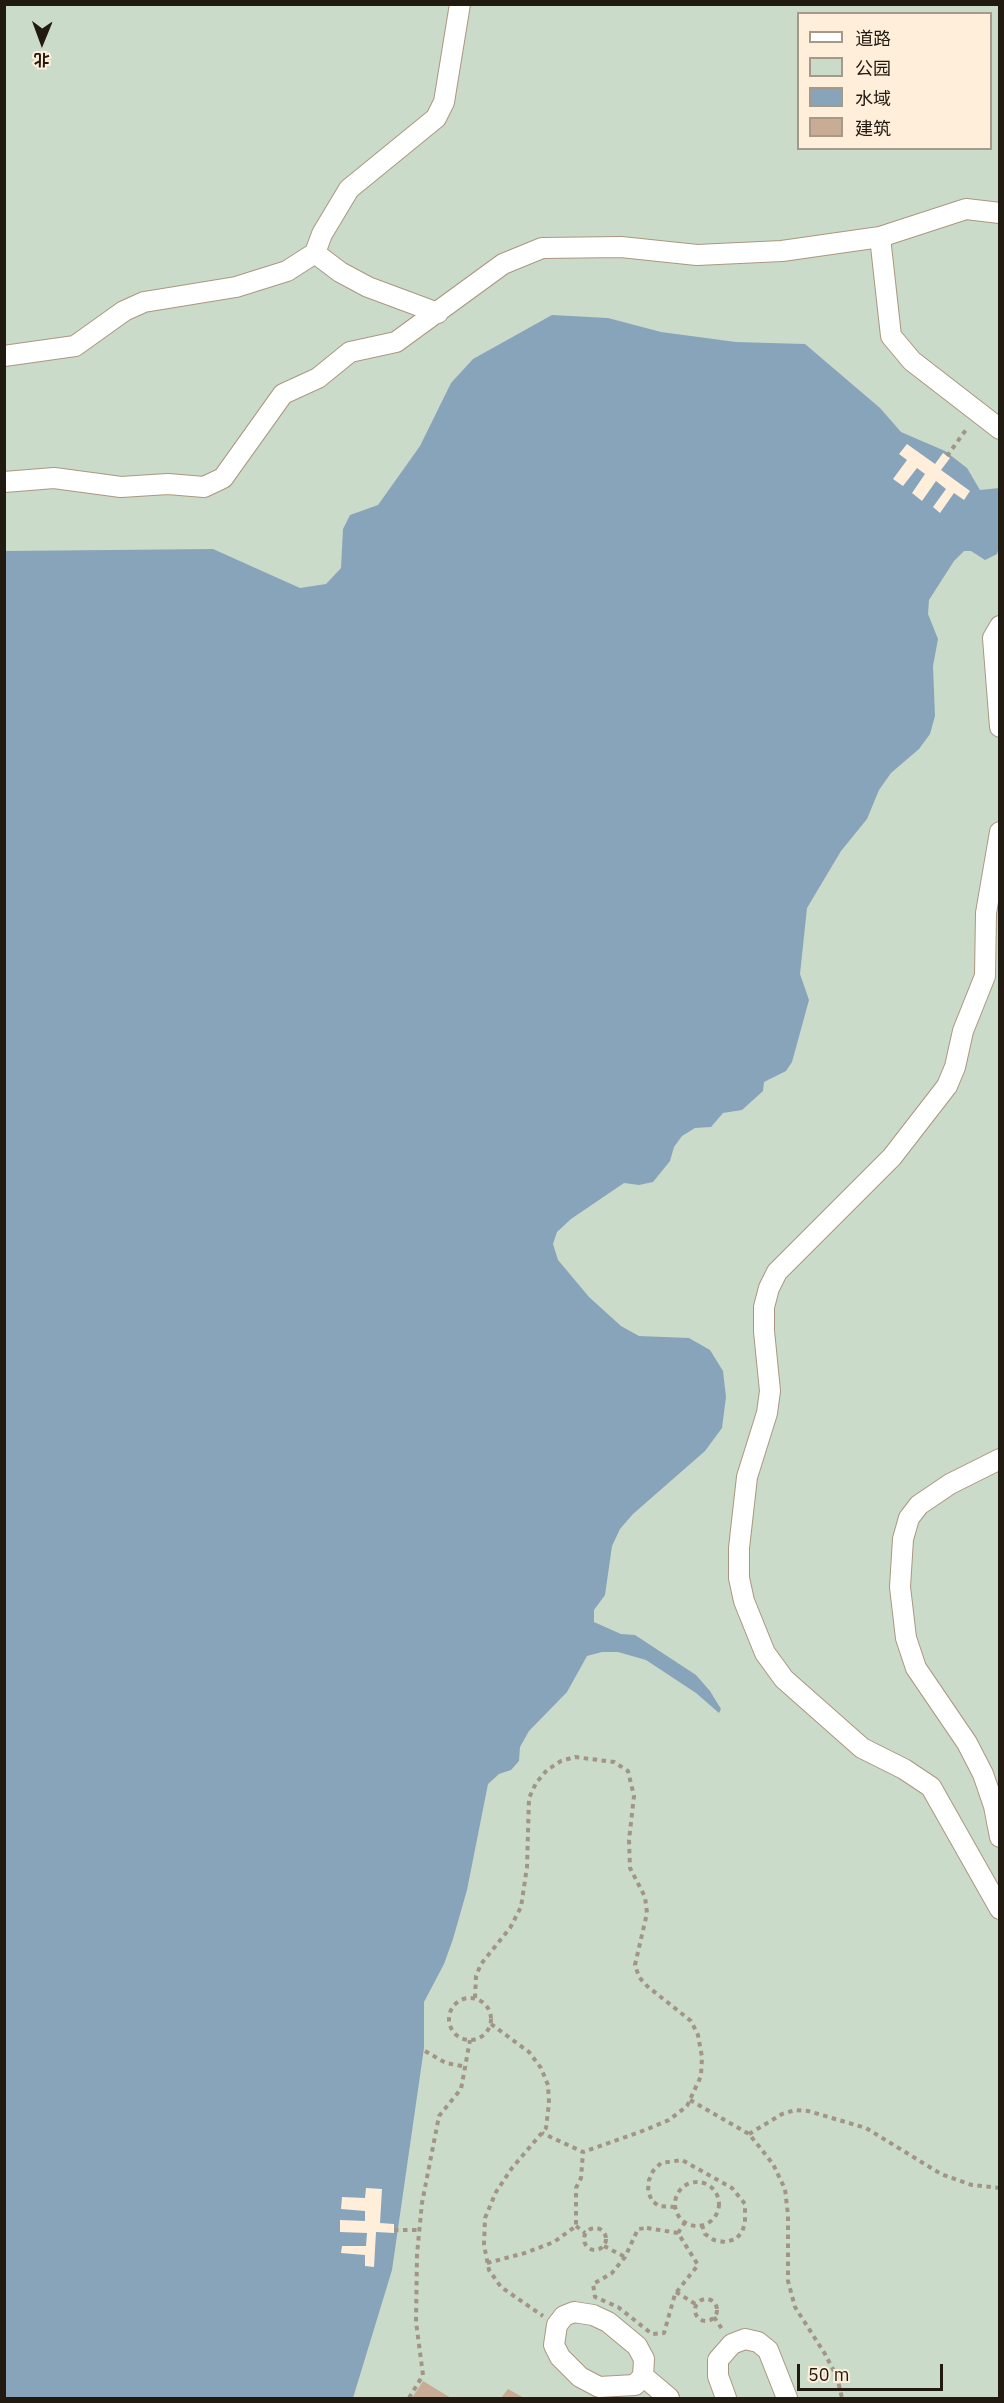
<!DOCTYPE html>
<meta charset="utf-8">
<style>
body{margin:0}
#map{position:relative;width:1004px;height:2403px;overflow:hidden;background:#ffeeda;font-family:"IBM Plex Sans","Noto Sans SC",sans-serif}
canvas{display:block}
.frame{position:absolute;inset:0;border:6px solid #211a11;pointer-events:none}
.legend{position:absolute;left:797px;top:12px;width:195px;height:138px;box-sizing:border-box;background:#ffeeda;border:2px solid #a6998a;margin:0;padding:8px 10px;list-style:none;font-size:18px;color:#211a11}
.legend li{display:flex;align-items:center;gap:12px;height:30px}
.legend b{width:30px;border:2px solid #a6998a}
.north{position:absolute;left:12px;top:12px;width:60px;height:60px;-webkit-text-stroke:4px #ffeeda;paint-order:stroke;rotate:181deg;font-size:16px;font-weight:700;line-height:24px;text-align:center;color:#211a11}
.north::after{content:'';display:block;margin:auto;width:21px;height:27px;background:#211a11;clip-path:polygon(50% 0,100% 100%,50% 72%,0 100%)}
.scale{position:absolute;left:797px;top:2364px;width:146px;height:27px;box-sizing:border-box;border:3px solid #211a11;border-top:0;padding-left:8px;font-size:18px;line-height:21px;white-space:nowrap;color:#211a11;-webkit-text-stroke:4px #ffeeda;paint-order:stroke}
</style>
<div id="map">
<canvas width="1004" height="2403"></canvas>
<div class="frame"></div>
<ul class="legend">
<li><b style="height:8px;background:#fff"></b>道路</li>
<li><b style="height:16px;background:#cbdbc9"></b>公园</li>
<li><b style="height:16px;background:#88a4bb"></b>水域</li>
<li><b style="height:16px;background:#c9ac95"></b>建筑</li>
</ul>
<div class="north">北</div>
<div class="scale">50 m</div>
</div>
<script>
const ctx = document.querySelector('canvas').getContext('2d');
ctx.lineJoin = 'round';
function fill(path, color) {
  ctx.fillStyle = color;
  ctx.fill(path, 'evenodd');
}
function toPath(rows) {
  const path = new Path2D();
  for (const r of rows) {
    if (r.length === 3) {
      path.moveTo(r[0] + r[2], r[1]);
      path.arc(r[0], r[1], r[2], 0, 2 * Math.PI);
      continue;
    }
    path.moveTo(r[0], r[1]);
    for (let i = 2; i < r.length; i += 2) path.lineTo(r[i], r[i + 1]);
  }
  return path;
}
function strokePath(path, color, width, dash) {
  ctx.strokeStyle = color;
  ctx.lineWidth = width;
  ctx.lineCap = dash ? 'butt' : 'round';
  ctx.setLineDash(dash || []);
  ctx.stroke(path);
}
const green = toPath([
 [5,5,999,5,999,2398,5,2398],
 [798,14,990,14,990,148,798,148]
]);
const water = toPath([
 [552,315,608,318,661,332,736,342,805,344,880,408,901,432,945,451,967,468,980,490,999,488,999,547,997,554,985,560,971,551,964,551,954,561,929,600,928,614,938,639,933,666,935,716,930,734,919,749,891,773,879,790,867,819,841,851,807,908,800,974,809,1000,792,1062,786,1071,764,1082,763,1091,742,1110,723,1113,711,1127,695,1128,682,1136,674,1147,670,1161,653,1182,639,1185,624,1183,571,1219,557,1232,553,1244,558,1260,589,1297,621,1326,639,1336,689,1338,710,1350,723,1371,726,1397,722,1428,705,1451,633,1514,620,1529,612,1546,605,1595,594,1610,594,1622,621,1634,635,1635,696,1675,710,1691,721,1709,719,1713,696,1693,646,1660,618,1652,602,1652,587,1656,567,1692,529,1731,520,1747,519,1761,511,1770,499,1774,488,1784,467,1890,453,1939,444,1964,424,2002,424,2048,392,2270,353,2398,5,2398,5,551,213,549,300,588,326,584,341,568,343,529,350,515,378,505,420,446,451,383,473,359]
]);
const pier = toPath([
 [907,444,935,464,943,453,950,458,941,470,970,491,964,500,954,493,940,513,933,507,946,489,936,481,922,501,912,493,925,474,917,468,903,486,893,479,907,460,899,454],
 [366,2188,382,2189,380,2223,394,2224,394,2233,376,2232,374,2267,365,2266,365,2255,341,2253,342,2246,366,2246,367,2233,340,2232,340,2220,365,2221,365,2211,341,2209,342,2197,365,2198]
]);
const building = toPath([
 [423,2381,451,2398,412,2398],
 [508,2389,524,2398,501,2398]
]);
const path = toPath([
 [947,456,968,427],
 [475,1998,476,1976,481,1964,510,1928,521,1907,527,1867,529,1798,536,1783,547,1770,561,1761,575,1757,614,1762,628,1771,634,1796,629,1840,630,1868,645,1897,647,1913,635,1965,639,1977,647,1986,691,2021,698,2035,702,2057,701,2076,687,2106,669,2120,640,2132,583,2152,542,2133],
 [470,2019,21],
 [491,2024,529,2052,541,2068,548,2085,549,2103,546,2128,512,2168,496,2192,485,2218,484,2245,489,2270,501,2287,543,2316],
 [425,2051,446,2063,467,2067],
 [690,2100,749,2134,773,2164,785,2189,788,2215,788,2281,795,2307,825,2354,837,2377,842,2398],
 [749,2134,782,2114,795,2110,808,2111,866,2128,941,2174,972,2185,1000,2188],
 [697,2204,22],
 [675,2207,659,2206,652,2201,648,2191,649,2180,653,2171,661,2163,682,2160,732,2188,745,2204,745,2223,742,2232,736,2239,725,2242,714,2240,705,2234,702,2225],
 [576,2226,585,2233],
 [595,2239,11],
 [647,2228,678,2233,698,2265,675,2294,664,2333,652,2334,618,2307,595,2297,593,2284,612,2273,625,2257,638,2229,647,2228],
 [394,2230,418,2230],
 [678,2233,685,2222],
 [604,2246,625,2257],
 [487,2263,525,2253,554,2242,576,2226,576,2188,581,2178,583,2152],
 [676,2292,697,2305],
 [706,2310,11],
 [714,2317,722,2329],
 [409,2398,423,2375,416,2322,417,2254,422,2203,439,2116,461,2089,470,2040]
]);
const minor = toPath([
 [880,237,966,209,1000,213],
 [315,253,340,272,368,287,438,313],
 [4,356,75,346,124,311,144,302,236,287,287,271,315,253,322,234,349,189,436,118,444,102,460,4],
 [4,482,54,478,121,487,168,484,204,487,223,478,283,394,318,378,350,352,396,342,503,264,542,248,621,247,697,255,782,251,880,237,891,336,912,361,1000,429],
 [1000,626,993,638,1000,727],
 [1000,832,986,913,985,976,963,1031,955,1067,947,1086,892,1157,777,1272,769,1288,764,1307,764,1331,770,1391,767,1413,747,1477,739,1548,739,1578,744,1601,765,1653,784,1679,862,1748,904,1769,931,1787,1000,1909],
 [1000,1459,950,1484,919,1505,909,1518,903,1539,900,1587,906,1638,916,1668,967,1743,983,1774,994,1806,1000,1837],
 [574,2312,593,2315,608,2322,637,2346,644,2359,643,2376,635,2385,599,2387,580,2377,560,2357,554,2345,557,2325,564,2316,574,2312],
 [643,2376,669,2398],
 [726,2398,718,2376,718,2360,732,2344,745,2339,758,2342,768,2350,787,2398]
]);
fill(green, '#cbdbc9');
fill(water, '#88a4bb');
fill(pier, '#ffeeda');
fill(building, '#c9ac95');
strokePath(minor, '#ab9780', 22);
strokePath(path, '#a29586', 4, [4.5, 4.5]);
strokePath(minor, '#fff', 20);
</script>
